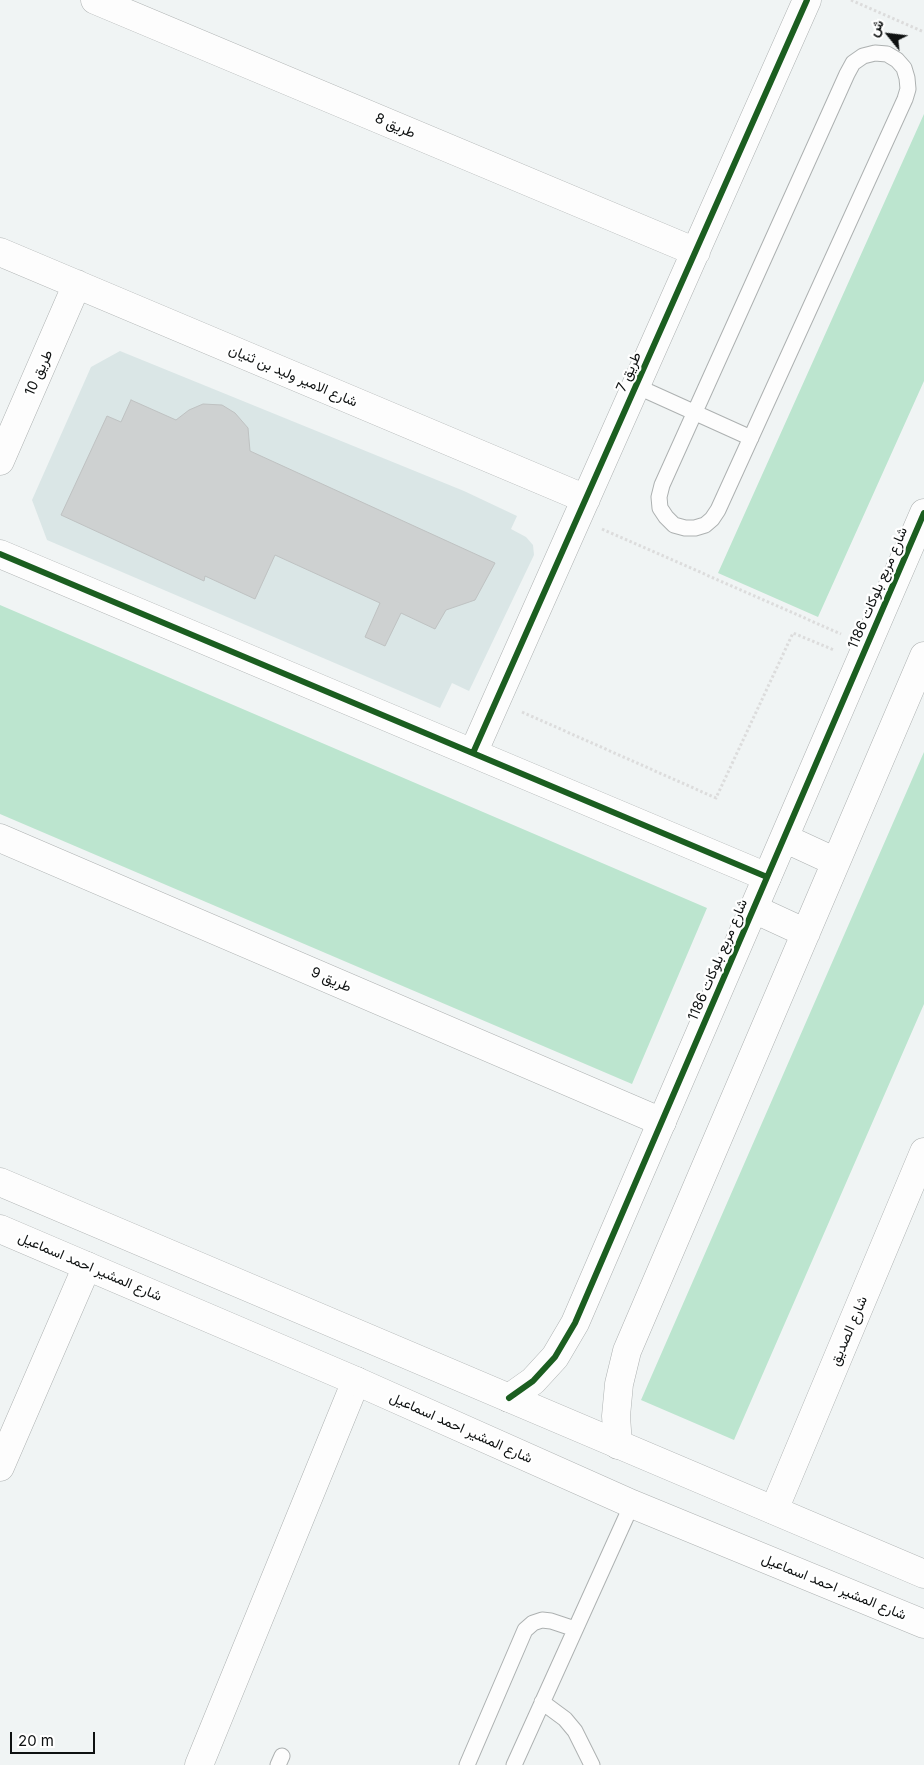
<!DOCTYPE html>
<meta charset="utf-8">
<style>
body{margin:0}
#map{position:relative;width:924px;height:1765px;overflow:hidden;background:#f0f4f4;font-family:Inter,Vazirmatn,sans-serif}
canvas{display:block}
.north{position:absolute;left:864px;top:10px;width:50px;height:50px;-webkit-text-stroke:4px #fff;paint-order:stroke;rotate:299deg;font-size:14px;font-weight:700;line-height:20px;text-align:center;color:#0e1111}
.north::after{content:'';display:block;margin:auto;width:18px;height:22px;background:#0e1111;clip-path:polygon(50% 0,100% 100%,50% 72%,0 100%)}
.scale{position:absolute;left:10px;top:1732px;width:85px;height:22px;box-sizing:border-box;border:2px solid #0e1111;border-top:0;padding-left:6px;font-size:15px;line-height:18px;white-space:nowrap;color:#0e1111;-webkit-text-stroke:4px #fff;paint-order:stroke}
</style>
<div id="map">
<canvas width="924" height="1765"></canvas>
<div class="north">ش</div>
<div class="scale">20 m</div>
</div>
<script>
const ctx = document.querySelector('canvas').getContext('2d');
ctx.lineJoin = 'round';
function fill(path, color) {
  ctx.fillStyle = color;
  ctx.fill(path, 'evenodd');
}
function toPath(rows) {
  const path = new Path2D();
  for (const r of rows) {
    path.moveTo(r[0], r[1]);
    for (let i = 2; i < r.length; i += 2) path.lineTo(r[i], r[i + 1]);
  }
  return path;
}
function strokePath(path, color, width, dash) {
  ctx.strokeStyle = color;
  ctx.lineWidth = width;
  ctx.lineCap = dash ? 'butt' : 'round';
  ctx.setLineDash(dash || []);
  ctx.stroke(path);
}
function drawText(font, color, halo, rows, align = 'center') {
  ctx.font = font + ' Inter,Vazirmatn,sans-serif';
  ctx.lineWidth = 4.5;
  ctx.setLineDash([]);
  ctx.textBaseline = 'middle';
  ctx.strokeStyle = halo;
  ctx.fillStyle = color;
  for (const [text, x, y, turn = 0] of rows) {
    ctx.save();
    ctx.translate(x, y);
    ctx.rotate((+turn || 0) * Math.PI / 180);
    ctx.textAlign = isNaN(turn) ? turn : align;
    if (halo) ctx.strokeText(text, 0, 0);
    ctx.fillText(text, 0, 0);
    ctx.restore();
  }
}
const built = toPath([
 [120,351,464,491,517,516,511,529,526,537,533,545,534,555,469,691,452,683,440,708,47,540,32,500,91,367]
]);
const green = toPath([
 [924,114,924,381,818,617,718,573],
 [0,605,707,908,632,1084,0,814],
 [924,752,924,1004,734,1440,641,1400]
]);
const building = toPath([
 [131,400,176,420,189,410,203,404,222,405,235,413,248,428,250,451,495,563,475,600,446,610,435,629,401,613,385,646,365,637,380,603,275,555,255,599,205,576,204,581,61,515,107,416,121,422,131,400]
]);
const path = toPath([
 [851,0,924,32],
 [602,529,841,634],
 [522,712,716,798,793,633,834,650]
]);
const service = toPath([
 [875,53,887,54,897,60,904,68,907,78,908,89,905,99,718,510,712,519,705,525,695,528,685,528,674,525,666,517,660,508,659,497,662,485,847,74,853,63,863,56,875,53],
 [636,386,751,438],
 [542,1702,565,1719,575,1731,592,1765],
 [278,1765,282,1756],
 [467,1765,525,1630,533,1623,542,1620,551,1621,575,1629],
 [514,1765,632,1504]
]);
const minor = toPath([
 [95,0,696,252],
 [0,252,586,499],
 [0,461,77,284],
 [0,554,767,877],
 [473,753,807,0],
 [0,838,662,1122],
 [0,1467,87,1266],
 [774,1510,924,1152],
 [199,1765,356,1381]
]);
const tertiary = toPath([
 [784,838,836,862],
 [754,909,806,933],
 [509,1398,533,1381,555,1357,575,1323,924,513],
 [618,1445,616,1416,619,1384,627,1351,924,656]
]);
const secondary = toPath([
 [0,1182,924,1574],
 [0,1229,356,1381,632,1504,924,1624]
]);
const cycleway = toPath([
 [0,554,767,877],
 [473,753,807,0],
 [509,1398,533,1381,555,1357,575,1323,924,513]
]);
const streetNames = [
 ["طريق 8",395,126,23],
 ["طريق 7",629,372,-66],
 ["طريق 10",39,373,-66],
 ["شارع الامير وليد بن ثنيان",293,376,23],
 ["شارع مربع بلوكات 1186",878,588,-67],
 ["شارع مربع بلوكات 1186",718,960,-67],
 ["طريق 9",331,980,23],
 ["شارع المشير احمد اسماعيل",90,1267,23],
 ["شارع الصديق",849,1331,-67],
 ["شارع المشير احمد اسماعيل",461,1428,24],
 ["شارع المشير احمد اسماعيل",834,1587,22]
];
fill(built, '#dae6e6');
fill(green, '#bce5cf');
fill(building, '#ced1d1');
strokePath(building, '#bfc2c2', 1);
strokePath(service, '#adb1b1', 17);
strokePath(minor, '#adb1b1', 29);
strokePath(tertiary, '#adb1b1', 29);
strokePath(secondary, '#adb1b1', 29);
strokePath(path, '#dcdcdc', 3, [2.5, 2.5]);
strokePath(service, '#fdfdfd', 15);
strokePath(minor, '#fdfdfd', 28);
strokePath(tertiary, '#fdfdfd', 28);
strokePath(secondary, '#fdfdfd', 28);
strokePath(cycleway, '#1b5e20', 6);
drawText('14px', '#0e1111', '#fff', streetNames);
</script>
